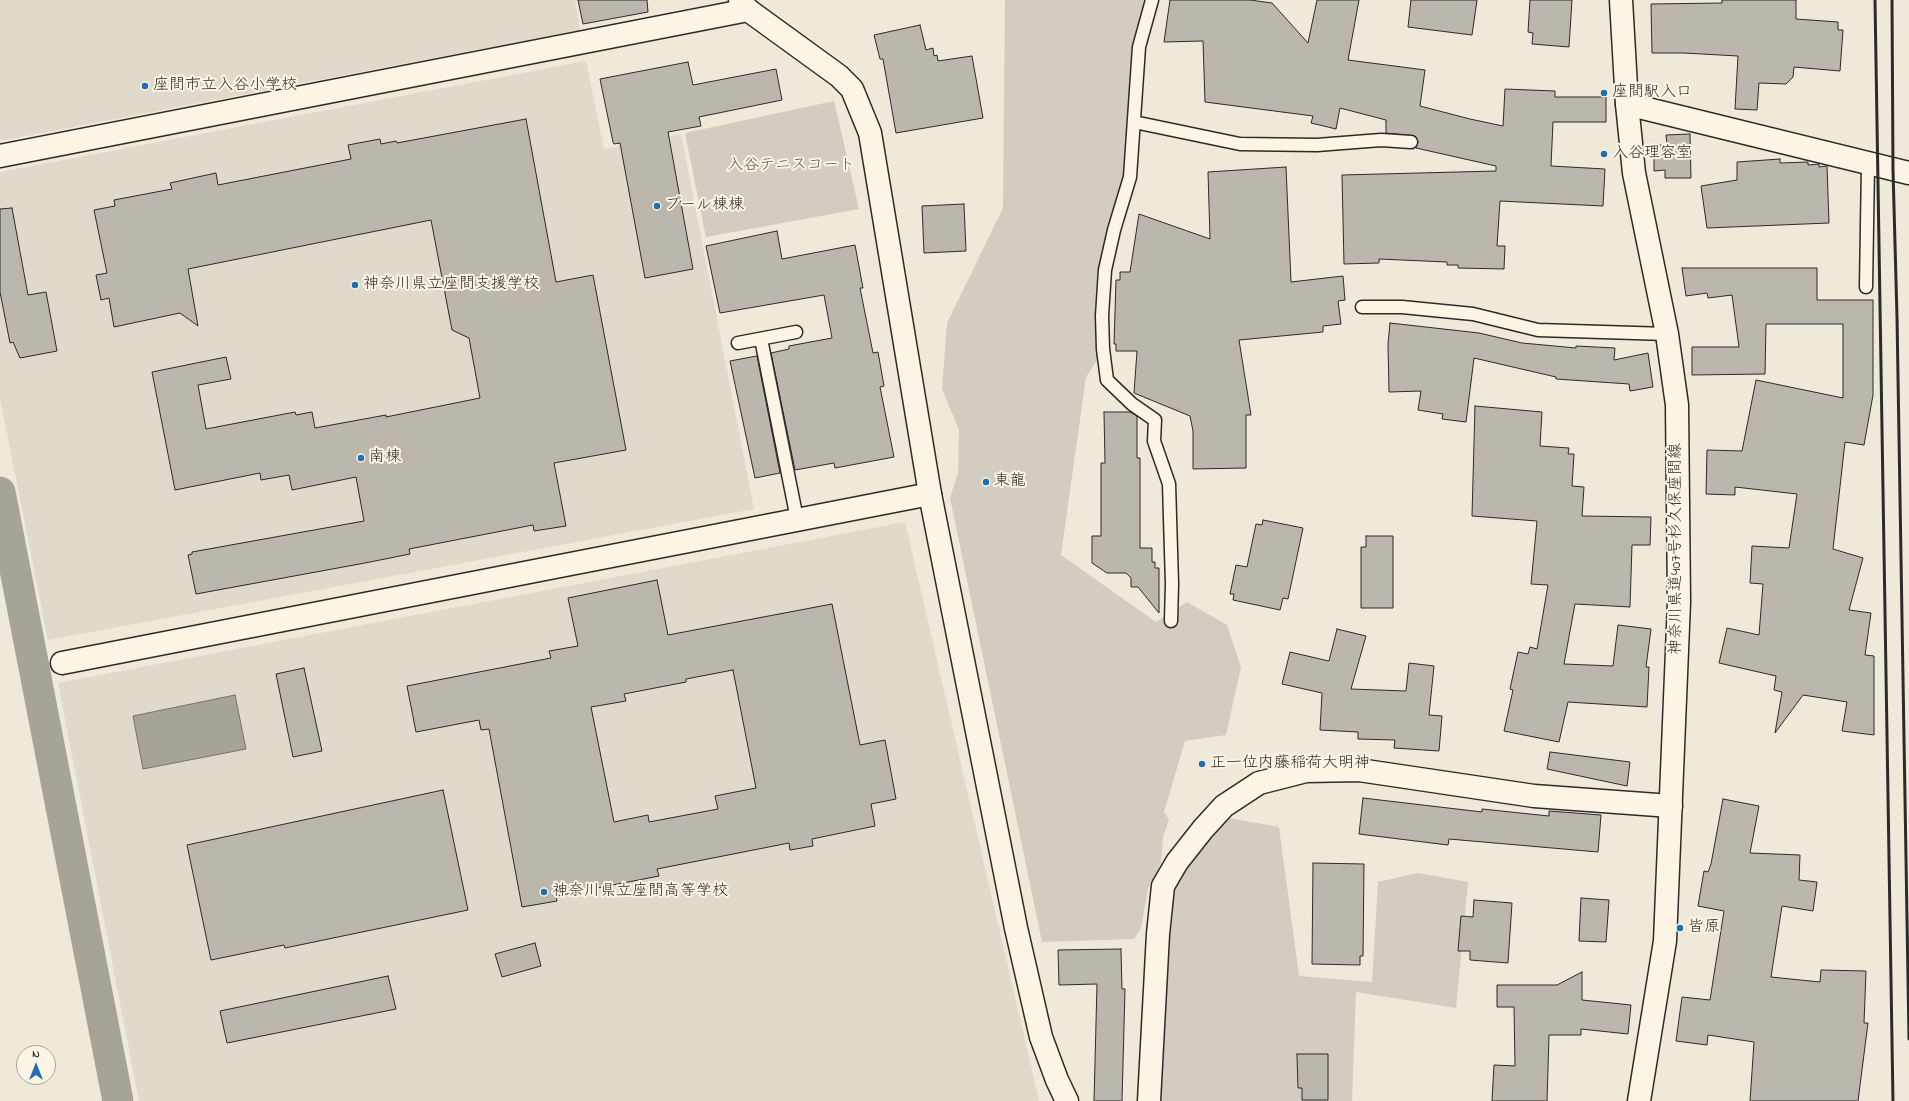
<!DOCTYPE html>
<meta charset="utf-8">
<style>
body{margin:0}
#map{position:relative;width:1909px;height:1101px;overflow:hidden;background:#efe9da;font-family:"Indie Flower",sans-serif}
canvas{display:block}
.north{position:absolute;left:16px;top:1045px;width:40px;height:40px;box-sizing:border-box;background:#fcf5e5;border:1px solid #a8a49b;border-radius:50%;rotate:0deg;font-size:11px;font-weight:700;line-height:16px;text-align:center;color:#2b2b2b}
.north::after{content:'';display:block;margin:auto;width:14px;height:18px;background:#1f6fb2;clip-path:polygon(50% 0,100% 100%,50% 72%,0 100%)}
</style>
<div id="map">
<canvas width="1909" height="1101"></canvas>
<div class="north">N</div>
</div>
<script>
const ctx = document.querySelector('canvas').getContext('2d');
ctx.lineJoin = 'round';
function fill(path, color) {
  ctx.fillStyle = color;
  ctx.fill(path, 'evenodd');
}
function toPath(rows) {
  const path = new Path2D();
  for (const r of rows) {
    path.moveTo(r[0], r[1]);
    for (let i = 2; i < r.length; i += 2) path.lineTo(r[i], r[i + 1]);
  }
  return path;
}
function strokePath(path, color, width, dash) {
  ctx.strokeStyle = color;
  ctx.lineWidth = width;
  ctx.lineCap = dash ? 'butt' : 'round';
  ctx.setLineDash(dash || []);
  ctx.stroke(path);
}
function drawText(font, color, halo, rows, align = 'center') {
  ctx.font = font + ' "Indie Flower","Klee One",sans-serif';
  ctx.lineWidth = 4;
  ctx.setLineDash([]);
  ctx.textBaseline = 'middle';
  ctx.strokeStyle = halo;
  ctx.fillStyle = color;
  for (const [text, x, y, turn = 0] of rows) {
    ctx.save();
    ctx.translate(x, y);
    ctx.rotate((+turn || 0) * Math.PI / 180);
    ctx.textAlign = isNaN(turn) ? turn : align;
    if (halo) ctx.strokeText(text, 0, 0);
    ctx.fillText(text, 0, 0);
    ctx.restore();
  }
}
const built = toPath([
 [0,0,575,0,580,30,0,141],
 [586,61,604,149,681,134,754,509,48,640,0,398,0,172],
 [905,522,1039,1101,139,1101,58,683]
]);
const green = toPath([
 [1005,0,1156,0,1144,42,1130,177,1105,270,1106,347,1086,377,1061,555,1156,622,1187,602,1227,625,1241,667,1226,735,1185,741,1164,812,1169,820,1163,837,1161,863,1148,889,1141,928,1134,939,1042,942,950,498,958,473,959,430,942,389,947,323,1003,208],
 [834,101,859,209,706,237,685,133],
 [1229,818,1279,827,1299,976,1372,982,1378,882,1418,873,1468,882,1456,1008,1356,992,1352,1101,1158,1101,1167,993,1167,961,1160,899,1186,864]
]);
const water = toPath([
 [235,695,246,749,143,769,133,716,235,695]
]);
const canal = toPath([
 [0,492,118,1101]
]);
const building = toPath([
 [578,0,647,0,648,12,583,24,578,0],
 [1170,0,1250,0,1272,3,1308,43,1317,0,1359,0,1348,60,1425,70,1420,106,1470,119,1503,126,1505,89,1555,91,1555,97,1606,97,1606,122,1553,122,1551,166,1605,169,1603,206,1500,201,1497,246,1505,246,1504,269,1458,268,1458,265,1447,265,1447,262,1379,259,1379,263,1344,264,1342,175,1496,171,1496,166,1416,148,1418,142,1415,136,1386,133,1386,120,1340,108,1336,129,1311,123,1313,116,1205,102,1203,41,1164,42,1170,0],
 [1411,0,1477,0,1472,35,1408,27,1411,0],
 [1530,0,1572,0,1569,47,1532,44,1533,33,1528,32,1530,0],
 [1722,0,1796,0,1796,19,1838,22,1838,30,1843,30,1840,71,1794,67,1793,77,1786,84,1759,83,1757,110,1735,109,1738,56,1684,53,1652,53,1651,4,1722,3,1722,0],
 [920,25,926,50,933,48,934,56,937,55,938,61,972,56,983,118,896,133,883,59,880,59,874,35,920,25],
 [688,62,693,85,776,69,782,100,699,117,701,126,668,132,693,269,645,278,620,143,614,144,613,142,600,79,688,62],
 [526,119,556,282,593,275,626,450,554,463,566,526,534,531,533,525,409,549,410,554,365,563,196,594,188,555,192,554,192,552,364,521,356,477,292,490,289,475,261,480,260,473,175,490,152,372,226,357,231,379,198,385,206,429,295,412,296,415,312,412,315,428,386,415,386,417,480,398,469,338,452,330,431,220,188,269,198,326,180,313,114,327,109,298,101,300,96,275,107,273,94,210,115,206,114,200,172,189,170,183,216,173,218,185,351,159,348,145,380,139,381,144,396,141,397,143,526,119],
 [1690,134,1691,178,1665,178,1665,170,1654,171,1654,145,1667,145,1666,135,1690,134],
 [1780,159,1780,163,1808,162,1808,165,1819,164,1819,167,1827,166,1829,223,1707,228,1701,186,1737,180,1737,162,1780,159],
 [1286,167,1291,282,1343,276,1345,300,1338,301,1341,324,1323,326,1323,332,1239,340,1251,415,1246,415,1246,468,1193,469,1193,431,1190,416,1134,393,1137,351,1116,351,1116,344,1114,344,1116,280,1120,280,1120,272,1130,272,1139,214,1210,239,1208,172,1286,167],
 [964,204,966,251,924,253,922,206,964,204],
 [12,208,28,295,46,292,57,351,20,358,13,342,10,343,0,292,0,209,12,208],
 [777,231,782,259,855,245,863,288,860,288,873,353,878,352,884,386,880,387,894,457,835,468,834,463,795,470,771,353,789,349,789,346,832,338,824,295,720,313,706,246,777,231],
 [1682,268,1817,268,1817,300,1873,300,1873,395,1864,445,1845,442,1833,549,1863,558,1849,610,1871,613,1865,655,1874,656,1874,735,1842,731,1847,702,1803,695,1775,733,1782,692,1774,690,1776,676,1719,663,1727,628,1759,635,1763,584,1750,583,1752,546,1789,548,1797,494,1735,487,1735,495,1706,494,1707,450,1742,451,1756,380,1843,398,1843,324,1766,324,1765,374,1692,375,1692,347,1739,347,1732,295,1708,298,1707,293,1686,296,1682,268],
 [1390,323,1479,333,1522,343,1576,348,1576,346,1615,348,1614,360,1648,353,1653,387,1630,391,1629,384,1556,379,1556,377,1474,358,1466,422,1442,419,1443,414,1418,410,1421,391,1389,392,1388,344,1390,323],
 [757,356,780,473,755,478,730,361,757,356],
 [1475,406,1542,412,1540,446,1569,448,1568,454,1574,454,1572,486,1584,487,1582,516,1651,517,1650,545,1632,545,1630,607,1575,604,1564,664,1613,666,1618,625,1651,629,1646,667,1649,667,1647,707,1568,702,1559,742,1504,731,1513,690,1510,689,1518,652,1528,654,1530,647,1537,649,1548,585,1531,584,1537,521,1472,516,1475,406],
 [1104,412,1130,412,1137,416,1137,458,1140,458,1140,548,1152,548,1152,562,1155,562,1155,568,1159,568,1159,613,1138,587,1131,587,1131,578,1126,573,1107,573,1092,563,1092,536,1101,536,1101,463,1105,463,1104,412],
 [1263,520,1303,528,1288,599,1283,598,1280,610,1233,600,1234,594,1230,594,1236,565,1247,567,1256,524,1262,525,1263,520],
 [1366,536,1393,536,1393,608,1361,608,1361,547,1366,547,1366,536],
 [657,580,668,635,832,604,860,745,885,740,896,799,871,804,875,826,812,839,813,846,790,850,789,843,657,869,659,876,556,896,557,901,522,907,489,729,481,730,479,720,416,732,407,686,551,658,549,651,578,646,568,598,657,580],
 [733,670,756,788,715,796,718,809,649,822,648,815,614,822,591,707,626,701,624,694,686,682,686,679,733,670],
 [1337,629,1366,636,1351,689,1406,691,1409,663,1434,666,1429,715,1442,716,1439,751,1394,748,1395,740,1358,739,1358,732,1320,730,1322,693,1282,684,1290,652,1329,661,1337,629],
 [304,668,322,751,293,757,276,674,304,668],
 [1550,752,1630,762,1627,786,1547,769,1550,752],
 [443,790,468,910,285,948,284,945,211,960,187,845,443,790],
 [1363,798,1482,812,1482,809,1549,816,1549,811,1601,815,1598,852,1449,839,1448,845,1359,834,1363,798],
 [1723,799,1759,806,1750,853,1800,855,1799,880,1817,882,1813,911,1782,906,1771,977,1820,982,1821,970,1866,971,1864,1023,1868,1023,1858,1101,1750,1101,1754,1042,1708,1035,1707,1045,1676,1041,1682,997,1710,1000,1724,911,1698,906,1704,871,1708,872,1711,864,1723,799],
 [1313,863,1364,864,1363,956,1360,956,1360,965,1312,964,1313,863],
 [1581,898,1609,900,1606,942,1579,941,1581,898],
 [1474,900,1512,903,1508,963,1470,960,1470,951,1458,951,1461,916,1473,917,1474,900],
 [535,943,541,966,502,977,495,954,535,943],
 [1121,949,1122,989,1125,989,1122,1101,1094,1101,1097,984,1059,985,1058,950,1121,949],
 [1582,972,1582,1000,1631,1005,1628,1034,1581,1029,1581,1035,1549,1035,1547,1101,1492,1101,1494,1065,1515,1066,1514,1007,1497,1007,1497,985,1557,985,1582,972],
 [388,976,396,1009,227,1043,220,1011,388,976],
 [1297,1054,1328,1054,1328,1100,1302,1100,1302,1088,1298,1088,1297,1054]
]);
const service = toPath([
 [1152,0,1139,47,1130,177,1114,230,1105,270,1102,316,1103,349,1107,380,1132,404,1155,420,1154,441,1169,484,1172,584,1171,621],
 [1134,122,1240,144,1317,145,1381,140,1411,142],
 [1866,287,1868,164],
 [1362,307,1402,307,1473,314,1538,330,1667,334],
 [761,339,797,519],
 [738,343,796,332]
]);
const minor = toPath([
 [1627,104,1909,173],
 [0,156,748,10],
 [62,663,930,494],
 [1149,1101,1158,934,1163,886,1177,862,1203,829,1224,806,1259,783,1306,771,1359,770,1534,796,1671,806]
]);
const tertiary = toPath([
 [740,0,748,10,839,76,852,89,870,133,930,494,1016,928,1041,1037,1057,1080,1067,1101]
]);
const secondary = toPath([
 [1621,0,1627,104,1634,173,1667,334,1677,405,1679,602,1665,941,1639,1101]
]);
const rail = toPath([
 [1875,0,1893,1101],
 [1892,0,1893,170,1897,317,1909,1039]
]);
const markers = [
 [145,86,4,"#1f6fb2"],
 [1604,93,4,"#1f6fb2"],
 [1604,154,4,"#1f6fb2"],
 [657,206,4,"#1f6fb2"],
 [355,285,4,"#1f6fb2"],
 [361,458,4,"#1f6fb2"],
 [986,482,4,"#1f6fb2"],
 [1202,764,4,"#1f6fb2"],
 [544,892,4,"#1f6fb2"],
 [1680,928,4,"#1f6fb2"]
];
const poiNames = [
 ["座間市立入谷小学校",153,86],
 ["座間駅入口",1612,93],
 ["入谷理容室",1612,154],
 ["プール棟棟",665,206],
 ["神奈川県立座間支援学校",363,285],
 ["南棟",369,458],
 ["東龍",994,482],
 ["正一位内藤稲荷大明神",1210,764],
 ["神奈川県立座間高等学校",552,892],
 ["皆原",1688,928]
];
const parkNames = [
 ["入谷テニスコート",791,166]
];
const streetNames = [
 ["神奈川県道407号杉久保座間線",1677,549,-90]
];
fill(built, '#e0dacc');
fill(green, '#d2cdc0');
fill(water, '#a6a399');
strokePath(water, '#75736d', 1);
strokePath(canal, '#a6a399', 31);
fill(building, '#bcb7ac');
strokePath(building, '#2b2b2b', 1);
strokePath(service, '#2b2b2b', 15);
strokePath(minor, '#2b2b2b', 25);
strokePath(tertiary, '#2b2b2b', 25);
strokePath(secondary, '#2b2b2b', 25);
strokePath(service, '#fcf5e5', 12);
strokePath(minor, '#fcf5e5', 22);
strokePath(tertiary, '#fcf5e5', 22);
strokePath(secondary, '#fcf5e5', 22);
strokePath(rail, '#2b2b2b', 3);
for (const [x, y, r, color] of markers) {
  const dot = new Path2D();
  dot.arc(x, y, r, 0, 2 * Math.PI);
  ctx.fillStyle = color;
  ctx.fill(dot);
  strokePath(dot, '#fcf5e5', 1.5);
}
drawText('16px', '#2b2b2b', '#fcf5e5', poiNames, 'left');
drawText('16px', '#555450', '#fcf5e5', parkNames);
drawText('16px', '#2b2b2b', '#fcf5e5', streetNames);
</script>
